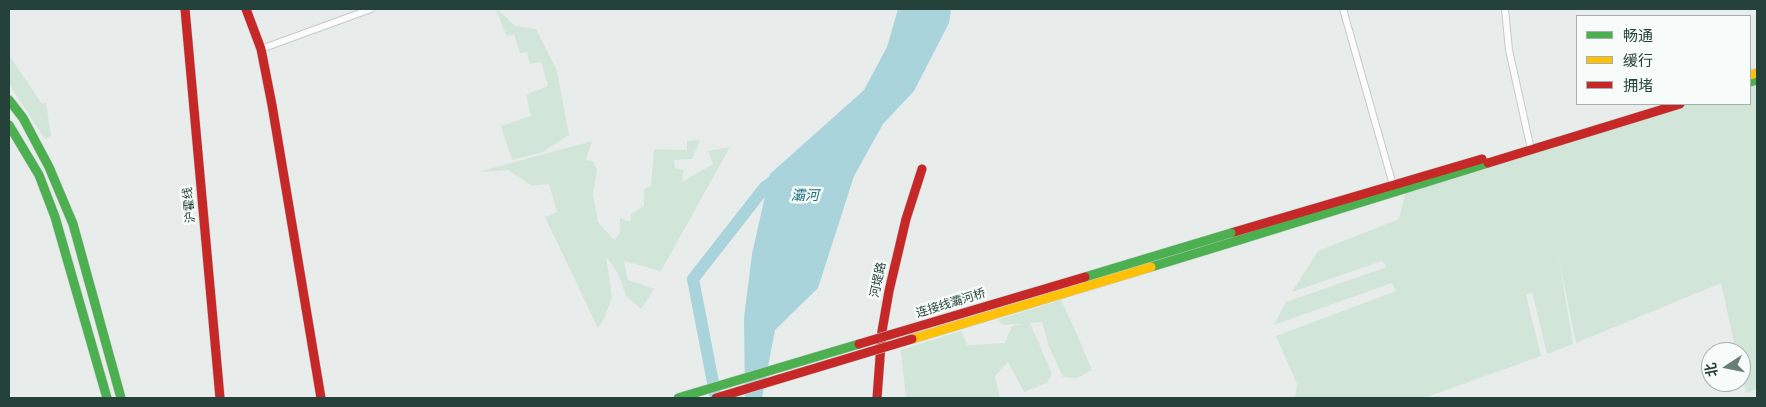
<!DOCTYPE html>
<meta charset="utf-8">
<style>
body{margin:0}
#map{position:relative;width:1766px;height:407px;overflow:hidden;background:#e8edeb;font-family:"Nunito Sans","Noto Sans SC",sans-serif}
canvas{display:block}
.frame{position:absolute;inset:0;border:10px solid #24423a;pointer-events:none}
.legend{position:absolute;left:1576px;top:15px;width:175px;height:90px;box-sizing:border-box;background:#f7fbf9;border:1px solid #a3b1ad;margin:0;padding:6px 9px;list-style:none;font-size:15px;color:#24423a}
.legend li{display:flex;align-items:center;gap:10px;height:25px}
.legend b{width:25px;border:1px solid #a3b1ad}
.north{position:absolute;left:1701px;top:342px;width:50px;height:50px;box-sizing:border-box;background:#f7fbf9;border:1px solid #a3b1ad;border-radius:50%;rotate:259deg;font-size:14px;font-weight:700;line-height:20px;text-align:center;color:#24423a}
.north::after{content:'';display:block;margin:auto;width:18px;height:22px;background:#697e78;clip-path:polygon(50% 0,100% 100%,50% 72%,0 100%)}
</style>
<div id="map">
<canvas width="1766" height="407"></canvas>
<div class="frame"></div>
<ul class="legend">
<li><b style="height:6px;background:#4caf50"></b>畅通</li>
<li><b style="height:6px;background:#ffc107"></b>缓行</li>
<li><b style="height:6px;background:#c62828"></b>拥堵</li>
</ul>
<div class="north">北</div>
</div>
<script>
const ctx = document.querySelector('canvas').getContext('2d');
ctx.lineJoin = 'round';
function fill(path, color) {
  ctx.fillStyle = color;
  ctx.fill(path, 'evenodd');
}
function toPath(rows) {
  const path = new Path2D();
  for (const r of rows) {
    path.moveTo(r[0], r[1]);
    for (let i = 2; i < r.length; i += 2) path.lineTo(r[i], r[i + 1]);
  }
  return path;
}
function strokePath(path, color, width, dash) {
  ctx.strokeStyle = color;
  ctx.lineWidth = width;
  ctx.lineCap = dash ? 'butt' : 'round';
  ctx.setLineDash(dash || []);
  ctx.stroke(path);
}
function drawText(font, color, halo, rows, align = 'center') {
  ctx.font = font + ' "Nunito Sans","Noto Sans SC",sans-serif';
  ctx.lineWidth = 5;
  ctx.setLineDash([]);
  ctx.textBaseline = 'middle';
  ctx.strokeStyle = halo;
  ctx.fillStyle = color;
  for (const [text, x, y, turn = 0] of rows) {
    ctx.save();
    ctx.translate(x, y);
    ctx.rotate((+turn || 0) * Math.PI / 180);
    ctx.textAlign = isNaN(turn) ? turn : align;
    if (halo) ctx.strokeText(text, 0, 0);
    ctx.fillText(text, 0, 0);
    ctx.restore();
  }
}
const green = toPath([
 [494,9,497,9,515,26,536,29,557,71,569,135,543,152,512,160,501,126,531,116,526,95,548,86,541,62,530,64,527,52,520,53,514,34,507,37,497,12],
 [9,55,42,104,46,102,51,136,45,139,9,84],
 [1757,79,1757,389,1746,393,1741,372,1741,352,1736,352,1721,283,1576,343,1558,254,1573,344,1547,354,1532,292,1526,295,1541,356,1424,398,1295,398,1297,384,1276,336,1396,291,1392,283,1274,325,1286,302,1387,267,1382,261,1292,292,1318,251,1399,219,1407,187,1678,104,1750,104,1750,82],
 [700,140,692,159,674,160,675,168,684,170,682,182,713,164,708,151,730,147,661,271,624,261,628,280,654,289,641,309,626,296,618,274,606,256,612,297,604,319,598,328,545,217,557,212,549,184,532,186,508,170,478,172,592,141,586,160,593,161,597,170,593,195,598,222,614,240,620,233,620,218,630,222,631,214,644,206,644,189,651,186,654,149,687,150,687,141],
 [1061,300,1072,323,1092,370,1077,378,1063,377,1049,347,1042,322,1030,323,1052,374,1047,383,1024,392,1008,362,995,376,1000,398,906,398,901,350,961,331,967,345,1005,343,1012,326,1021,324,1004,325,997,320]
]);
const water = toPath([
 [898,9,951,9,949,23,914,91,883,124,854,176,818,288,775,330,762,398,745,398,744,318,752,254,770,174,864,90,887,47]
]);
const river = toPath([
 [716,398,693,279,765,187,781,176]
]);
const street = toPath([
 [1343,9,1393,185],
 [1505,9,1509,50,1530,145],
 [261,49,371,9]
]);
const fast = toPath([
 [1750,82,1757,80],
 [9,100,23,118,49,167,73,224,121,398],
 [9,125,39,175,55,217,107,398],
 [1233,242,1488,163]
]);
const slow = toPath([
 [1750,75,1757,73]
]);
const jam = toPath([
 [185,9,220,398],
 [246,9,261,49,272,105,321,398],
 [1488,163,1680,104],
 [1231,233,1482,159],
 [877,398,882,331,889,291,906,219,922,169]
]);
const fastBridge = toPath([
 [1151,267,1233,242],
 [1085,277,1231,233],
 [678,398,859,344]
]);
const slowBridge = toPath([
 [912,339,1151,267]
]);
const jamBridge = toPath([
 [859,344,1085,277],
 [716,398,912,339]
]);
const streetNames = [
 ["沪霍线",190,205,-95],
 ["河堤路",879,280,-78],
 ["连接线灞河桥",951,304,-17]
];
const waterNames = [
 ["灞河",805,197]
];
fill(green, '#d1e6d8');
fill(water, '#a9d4db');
strokePath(river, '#a9d4db', 12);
strokePath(street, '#c5cac8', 8);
strokePath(fast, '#c3cbc8', 10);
strokePath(slow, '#c3cbc8', 10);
strokePath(jam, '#c3cbc8', 10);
strokePath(street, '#fcfcfc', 6);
strokePath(fast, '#4caf50', 9);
strokePath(slow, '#ffc107', 9);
strokePath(jam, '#c62828', 9);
strokePath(fastBridge, '#c3cbc8', 10, []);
strokePath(slowBridge, '#c3cbc8', 10, []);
strokePath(jamBridge, '#c3cbc8', 10, []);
strokePath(fastBridge, '#4caf50', 9);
strokePath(slowBridge, '#ffc107', 9);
strokePath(jamBridge, '#c62828', 9);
drawText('12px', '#24423a', '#f7fbf9', streetNames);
drawText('italic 14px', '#1c6f80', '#f7fbf9', waterNames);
</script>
